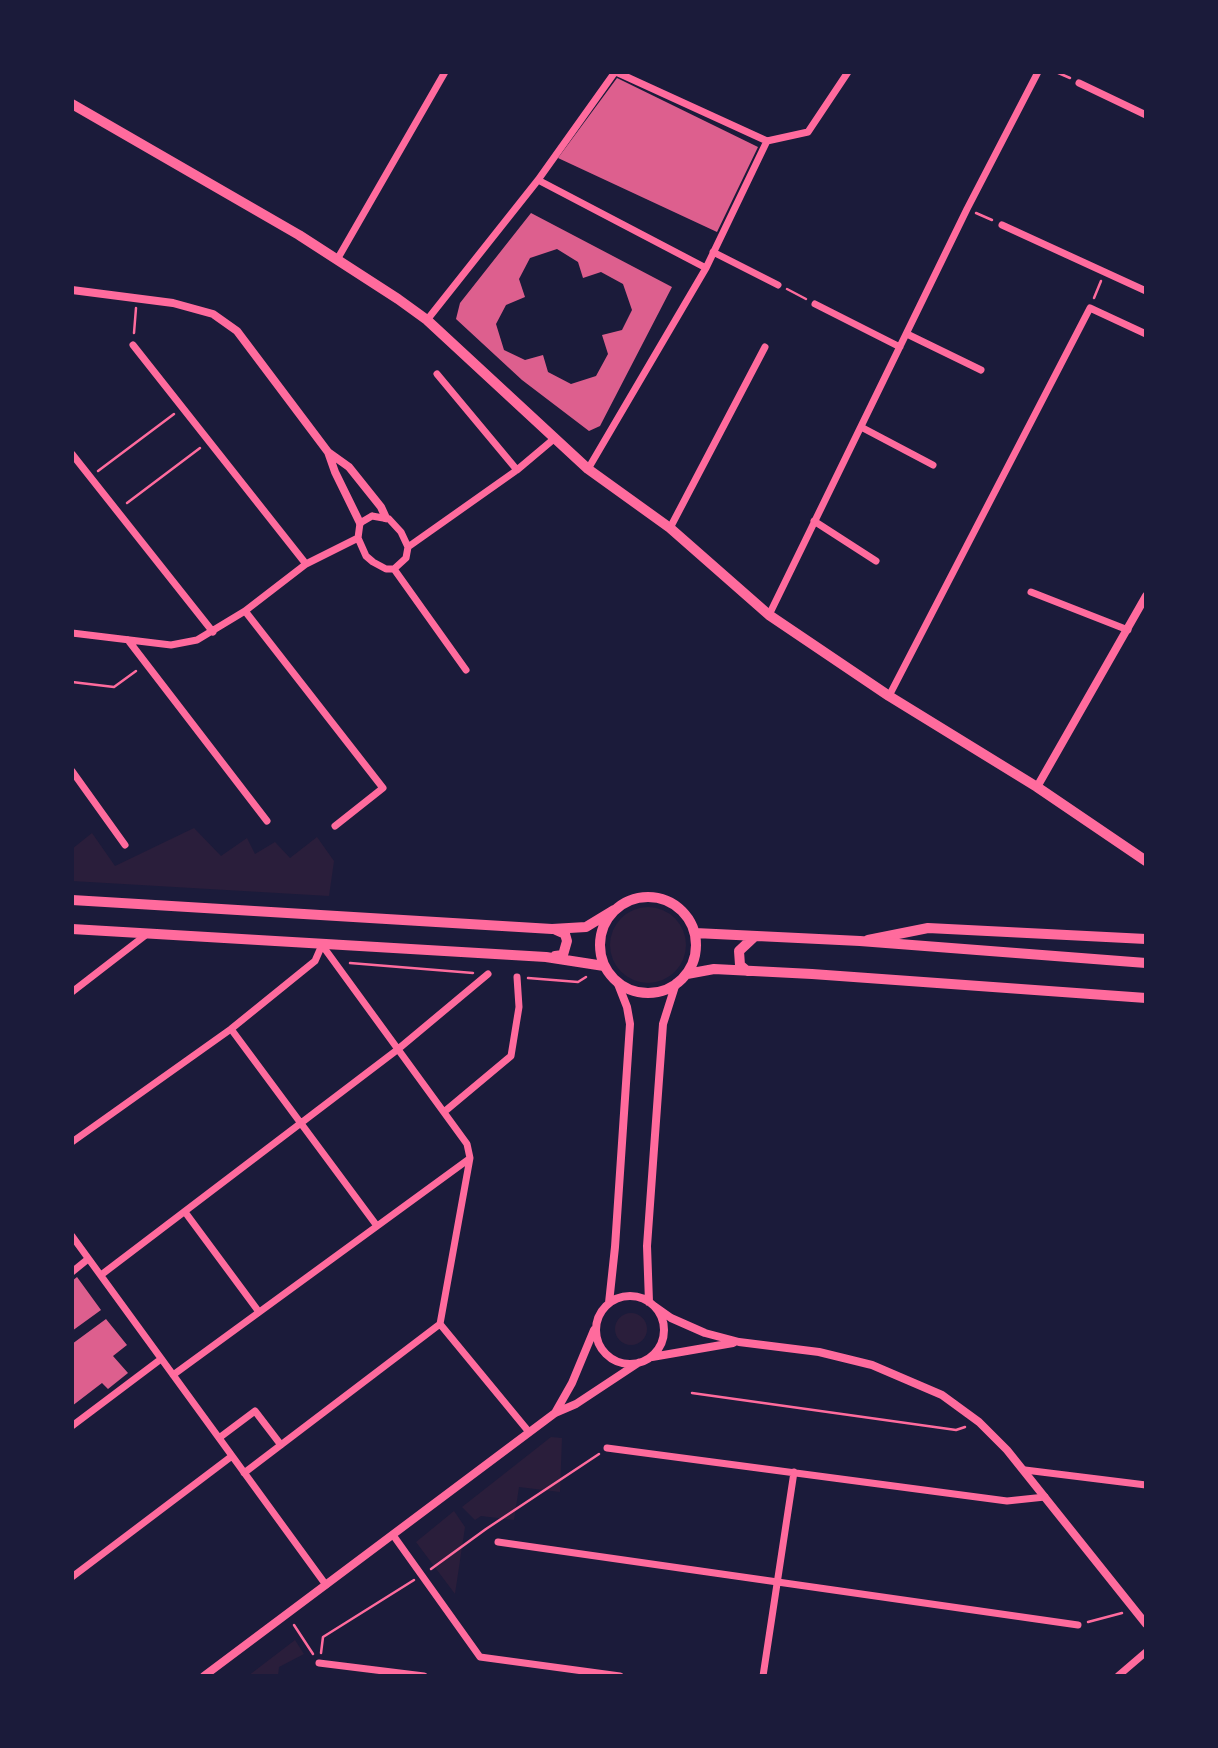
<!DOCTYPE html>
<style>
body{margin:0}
#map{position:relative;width:1218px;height:1748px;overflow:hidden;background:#1b1b3a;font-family:"Times New Roman",serif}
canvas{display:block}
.frame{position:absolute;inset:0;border:74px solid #1b1b3a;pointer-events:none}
</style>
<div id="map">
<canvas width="1218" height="1748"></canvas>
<div class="frame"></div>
</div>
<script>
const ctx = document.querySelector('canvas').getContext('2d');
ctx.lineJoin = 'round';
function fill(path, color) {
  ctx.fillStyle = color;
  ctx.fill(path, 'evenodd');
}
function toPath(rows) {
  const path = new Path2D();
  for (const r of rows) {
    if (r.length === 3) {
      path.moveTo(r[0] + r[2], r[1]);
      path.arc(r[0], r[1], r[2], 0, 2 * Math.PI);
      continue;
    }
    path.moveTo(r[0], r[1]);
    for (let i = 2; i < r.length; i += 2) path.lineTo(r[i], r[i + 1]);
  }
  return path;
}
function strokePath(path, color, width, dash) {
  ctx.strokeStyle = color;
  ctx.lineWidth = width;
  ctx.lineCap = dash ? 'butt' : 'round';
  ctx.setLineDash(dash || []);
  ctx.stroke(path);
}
const green = toPath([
 [194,828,221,856,247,838,255,854,275,842,290,858,317,837,334,861,329,896,72,881,72,849,92,833,115,866],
 [648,945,38],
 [631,1329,16],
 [551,1437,562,1438,560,1492,519,1487,514,1520,481,1516,475,1520,462,1507],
 [454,1511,465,1527,455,1594,416,1542],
 [295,1640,304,1654,279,1667,278,1676,248,1676]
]);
const building = toPath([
 [617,78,758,147,717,232,558,158],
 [531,213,672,287,600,426,589,431,522,380,456,319,460,303],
 [557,249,578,262,583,278,601,272,623,284,632,310,622,330,602,335,608,354,596,376,571,384,548,372,543,355,525,360,504,350,496,324,506,305,525,297,519,279,530,258],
 [77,1277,101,1310,72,1331,72,1281],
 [106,1319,127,1345,113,1356,128,1373,108,1389,102,1383,72,1406,72,1344]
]);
const path = toPath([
 [1056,72,1070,78],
 [976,213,992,220],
 [787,289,806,299],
 [1094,298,1101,281],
 [134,333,136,308],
 [98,471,174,414],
 [127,503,200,448],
 [72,682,114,687,136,671],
 [350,963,473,973],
 [528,978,578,982,586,977],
 [692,1393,956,1430,965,1427],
 [431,1569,486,1529,599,1454],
 [1088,1622,1122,1613],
 [294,1625,313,1654],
 [321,1653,323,1637,414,1580]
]);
const minor = toPath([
 [616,72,767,141,808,132,848,72],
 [1079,83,1146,115],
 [538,180,706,268],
 [1002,225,1146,291],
 [713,252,778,285],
 [338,258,445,72],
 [815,304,900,347],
 [427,320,538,180,615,72],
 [907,334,981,370],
 [133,345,306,564],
 [437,374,517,470],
 [861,427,933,465],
 [72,454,213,632],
 [588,469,706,268,767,141],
 [372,516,389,519,401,532,408,547,406,558,394,569,386,569,373,562,366,556,358,538,360,523,372,516],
 [814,521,876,561],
 [670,528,765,347],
 [408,547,517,470,555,438],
 [394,569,466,670],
 [1031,592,1128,630],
 [245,611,383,788,335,826],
 [769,615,967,209,1038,72],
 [72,633,171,645,197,640,245,611,306,564,358,538],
 [128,640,267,821],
 [889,696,1090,308,1146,334],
 [72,771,125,845],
 [72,992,147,934],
 [231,1029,377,1226],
 [444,1112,511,1056,519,1007,517,977],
 [72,1142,231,1029,315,961,322,945,467,1144,470,1158,440,1324],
 [185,1212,259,1312],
 [72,1236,326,1585],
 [72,1272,88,1259],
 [101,1275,397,1050,488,974],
 [440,1324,529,1432],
 [173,1375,469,1159],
 [72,1426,161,1359],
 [219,1438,255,1411,281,1445],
 [607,1448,1007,1501,1045,1497],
 [1025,1470,1146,1485],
 [244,1473,440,1324],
 [393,1535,480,1657,620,1676],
 [498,1542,1078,1625],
 [72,1577,232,1456],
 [319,1663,424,1676],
 [763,1676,794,1472],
 [1118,1676,1146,1652]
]);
const tertiary = toPath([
 [72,290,173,303,213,314,237,331,328,452,349,467,381,507,386,518],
 [328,452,335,472,360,523],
 [1037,787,1146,596],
 [630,1330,34],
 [649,1302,647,1246,663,1024,676,983],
 [609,1303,615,1247,630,1024,627,1007,618,984],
 [654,1306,671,1318,705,1333,739,1342,819,1352,872,1365,942,1395,979,1422,1007,1450,1146,1624],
 [652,1357,733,1343],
 [555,1413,572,1383,594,1330],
 [204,1676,555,1413,576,1404,638,1363]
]);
const secondary = toPath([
 [72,104,299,235,398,299,427,320,588,469,670,528,769,615,889,696,1037,787,1146,861],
 [868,940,928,928,1146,939]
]);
const primary = toPath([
 [648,945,48],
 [72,900,552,929,586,927,614,910],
 [72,929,546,957,604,966],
 [695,933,860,941,1146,963],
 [555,956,563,955,567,941,565,934,556,930],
 [747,971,740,965,739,951,754,937],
 [687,974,714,969,812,974,1146,998]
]);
fill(green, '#2a1e3b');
fill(building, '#dd5f8e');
strokePath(path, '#ff6b9d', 2.5);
strokePath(minor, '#ff6b9d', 7);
strokePath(tertiary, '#ff6b9d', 8);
strokePath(secondary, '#ff6b9d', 10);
strokePath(primary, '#ff6b9d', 10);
</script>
